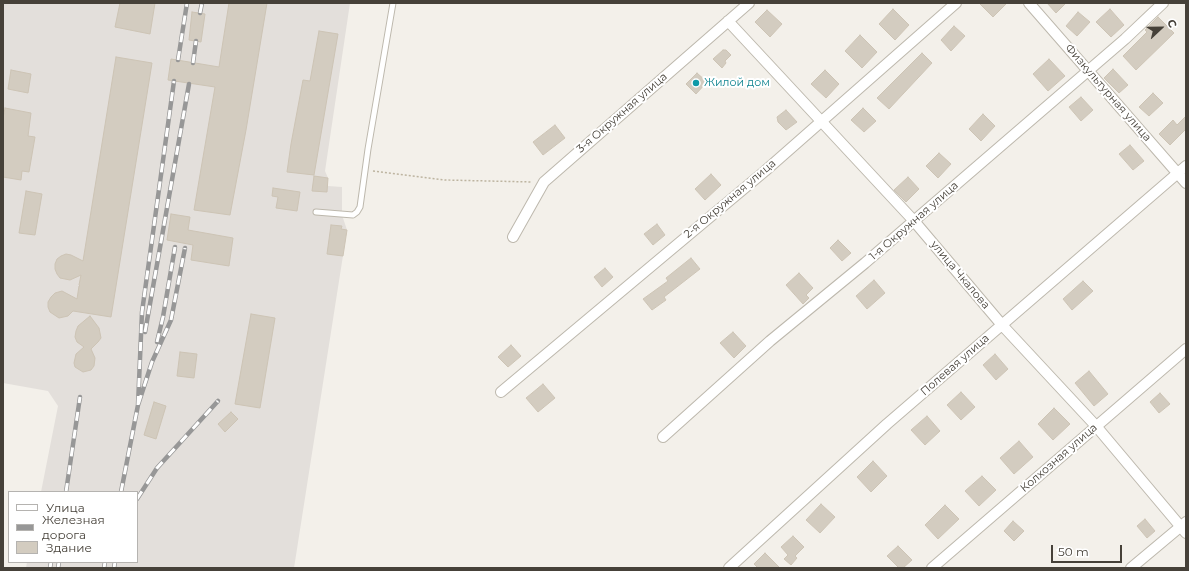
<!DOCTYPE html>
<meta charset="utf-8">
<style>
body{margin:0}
#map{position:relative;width:1189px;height:571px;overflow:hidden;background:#f3f0ea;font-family:Montserrat,sans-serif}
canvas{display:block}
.frame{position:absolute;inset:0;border:4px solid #464139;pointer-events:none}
.legend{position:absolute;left:8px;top:491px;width:130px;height:72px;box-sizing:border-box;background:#fff;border:1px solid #b5b3b0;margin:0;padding:5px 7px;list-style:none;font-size:12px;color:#464139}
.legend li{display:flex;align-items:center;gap:8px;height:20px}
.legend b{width:20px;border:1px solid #b5b3b0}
.north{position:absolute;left:1141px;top:8px;width:40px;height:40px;-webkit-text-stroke:3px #fff;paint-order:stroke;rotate:68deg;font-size:11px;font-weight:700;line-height:16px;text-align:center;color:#464139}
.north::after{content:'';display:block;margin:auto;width:14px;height:18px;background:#464139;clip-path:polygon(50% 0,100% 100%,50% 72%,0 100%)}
.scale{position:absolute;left:1051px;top:545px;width:71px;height:18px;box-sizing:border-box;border:2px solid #464139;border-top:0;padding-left:5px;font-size:12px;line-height:14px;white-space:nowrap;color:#464139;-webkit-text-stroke:3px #fff;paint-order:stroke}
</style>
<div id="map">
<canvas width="1189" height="571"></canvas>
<div class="frame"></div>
<ul class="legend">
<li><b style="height:5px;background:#fff"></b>Улица</li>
<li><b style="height:5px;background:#979797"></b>Железная дорога</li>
<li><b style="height:11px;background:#d3ccc0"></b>Здание</li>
</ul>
<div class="north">С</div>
<div class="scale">50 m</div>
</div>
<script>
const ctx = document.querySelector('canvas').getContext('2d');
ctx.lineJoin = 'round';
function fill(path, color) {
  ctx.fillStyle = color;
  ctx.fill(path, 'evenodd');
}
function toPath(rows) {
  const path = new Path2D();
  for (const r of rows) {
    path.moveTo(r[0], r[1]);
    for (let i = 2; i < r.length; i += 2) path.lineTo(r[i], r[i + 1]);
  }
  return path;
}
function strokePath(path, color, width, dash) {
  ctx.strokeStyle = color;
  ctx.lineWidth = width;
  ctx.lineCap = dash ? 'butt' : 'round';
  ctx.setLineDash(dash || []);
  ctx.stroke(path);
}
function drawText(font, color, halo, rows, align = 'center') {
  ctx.font = font + ' Montserrat,sans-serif';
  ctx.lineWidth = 4;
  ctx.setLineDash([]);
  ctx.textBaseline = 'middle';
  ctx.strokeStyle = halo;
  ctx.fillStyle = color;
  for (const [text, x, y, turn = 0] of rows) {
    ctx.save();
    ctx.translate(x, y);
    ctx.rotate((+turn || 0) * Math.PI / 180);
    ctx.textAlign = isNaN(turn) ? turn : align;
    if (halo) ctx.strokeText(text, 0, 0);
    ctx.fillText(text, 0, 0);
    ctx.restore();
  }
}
const industrial = toPath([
 [3,3,350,3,325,171,328,178,328,186,342,187,342,215,347,230,294,568,26,568,27,562,137,562,137,492,41,492,58,406,48,391,3,383]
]);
const building = toPath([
 [120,3,155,3,150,34,115,27,120,3],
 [229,3,267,3,246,130,230,215,194,210,215,87,168,80,171,59,219,67,229,3],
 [979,3,1007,3,993,17,979,3],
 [1047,3,1066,3,1056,13,1047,3],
 [893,9,909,25,895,40,879,24,893,9],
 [1110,9,1124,25,1111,37,1096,22,1110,9],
 [767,10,782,24,770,37,755,22,767,10],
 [192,12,205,14,201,42,189,40,192,12],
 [1078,12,1090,22,1077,36,1066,26,1078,12],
 [1158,17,1174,33,1136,70,1123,56,1147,32,1145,30,1158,17],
 [954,26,965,36,951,51,941,40,954,26],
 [319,31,338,34,314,175,287,172,291,144,303,80,310,81,319,31],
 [860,35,877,52,862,68,845,51,860,35],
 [723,50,726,50,731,55,725,61,726,63,722,68,713,59,723,50],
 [922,53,932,63,889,109,877,98,922,53],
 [116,57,152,63,111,317,73,311,68,316,59,318,50,312,48,307,48,302,51,297,55,293,62,291,77,299,79,286,80,286,79,285,81,275,70,280,60,278,57,274,55,269,55,264,57,259,61,256,66,254,71,255,83,261,116,57],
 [1049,59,1065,76,1048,91,1033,74,1049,59],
 [1113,69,1128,85,1119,93,1104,78,1113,69],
 [11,70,31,74,28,93,8,89,11,70],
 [825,70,839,84,826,98,811,84,825,70],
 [697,73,707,82,696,94,686,84,697,73],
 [1153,93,1163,103,1149,116,1139,107,1153,93],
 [1081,97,1093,110,1081,121,1069,107,1081,97],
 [5,108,31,113,28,136,35,137,29,172,22,171,21,180,3,177,3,118,5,108],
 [863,108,876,121,864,132,851,120,863,108],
 [786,110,797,122,786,130,778,122,777,117,786,110],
 [983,114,995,126,981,141,969,129,983,114],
 [1186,116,1186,129,1170,145,1159,134,1173,120,1177,125,1186,116],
 [555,125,565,138,543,155,533,142,555,125],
 [1130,145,1144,161,1133,170,1119,154,1130,145],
 [939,153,951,164,938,178,926,166,939,153],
 [711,174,721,185,705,200,695,189,711,174],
 [314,176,328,178,327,192,312,191,314,176],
 [908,177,919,189,906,202,894,190,908,177],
 [273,188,300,192,297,211,276,208,278,197,272,196,273,188],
 [26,191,42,194,35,235,19,233,26,191],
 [171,214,190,217,188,230,233,238,229,266,191,260,193,245,167,240,171,214],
 [657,224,665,235,653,245,644,234,657,224],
 [331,225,342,226,341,229,347,230,343,256,327,254,331,225],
 [838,240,851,253,842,261,830,248,838,240],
 [691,258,700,269,664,297,666,300,652,310,643,299,668,281,666,278,691,258],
 [605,268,613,277,602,287,594,277,605,268],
 [799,273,813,288,806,295,809,298,803,304,786,285,799,273],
 [874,280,885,293,867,309,856,296,874,280],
 [1083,281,1093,291,1072,310,1063,299,1083,281],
 [251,314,275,318,260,408,235,404,251,314],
 [90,316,99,328,101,338,98,342,91,349,95,358,94,366,91,370,83,372,75,367,74,363,76,354,84,347,77,342,75,337,76,331,78,326,90,316],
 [733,332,746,346,734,358,720,343,733,332],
 [511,345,521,356,508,367,498,357,511,345],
 [180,352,197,354,194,378,177,376,180,352],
 [995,354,1008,369,996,380,983,365,995,354],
 [1089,371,1108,394,1094,406,1075,383,1089,371],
 [543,384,555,398,538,412,526,398,543,384],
 [961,392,975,407,961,420,947,405,961,392],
 [1160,393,1170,404,1159,413,1150,402,1160,393],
 [154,402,166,406,156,439,144,435,154,402],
 [1054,408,1070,424,1053,440,1038,424,1054,408],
 [231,412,238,419,225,432,218,424,231,412],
 [927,416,940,431,925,445,911,430,927,416],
 [1019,441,1033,457,1014,474,1000,458,1019,441],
 [873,461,887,476,871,492,857,477,873,461],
 [982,476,996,490,979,506,965,491,982,476],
 [821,504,835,517,820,533,806,520,821,504],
 [945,505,959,519,938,539,925,525,945,505],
 [1145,519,1155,531,1147,538,1137,526,1145,519],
 [1013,521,1024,531,1014,541,1004,531,1013,521],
 [793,536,804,547,795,556,797,558,791,565,784,559,788,555,781,547,793,536],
 [898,546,912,560,903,568,899,568,887,556,898,546],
 [765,553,780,568,758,568,754,564,765,553]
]);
const path = toPath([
 [373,171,445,180,532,182]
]);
const service = toPath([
 [316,212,353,215,357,212,360,207,368,149,393,3]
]);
const minor = toPath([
 [1029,3,1186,183],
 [728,21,914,221,1002,325,1096,426,1186,533],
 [513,237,544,182,749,3],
 [501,392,765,171,956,3],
 [663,437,770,341,865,263,1125,39,1163,3],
 [729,568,887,424,1186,166],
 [932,568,1186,349],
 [1131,568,1186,522]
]);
const rail = toPath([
 [200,13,202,3],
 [178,60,187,3],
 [193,63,196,41],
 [145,332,189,84],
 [157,342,163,317,175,247],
 [138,405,142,312,174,81],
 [66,492,80,397],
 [121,492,138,405,152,362,171,320,185,248],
 [137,499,157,468,218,401],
 [50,568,51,562],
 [58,568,59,562],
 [104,568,105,562],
 [114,568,115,562]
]);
const markers = [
 [696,83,4,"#0f9aa8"]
];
const cultureNames = [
 ["Жилой дом",704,83]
];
const streetNames = [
 ["Физкультурная улица",1108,93,49],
 ["3-я Окружная улица",622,113,-41],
 ["2-я Окружная улица",730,199,-40],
 ["1-я Окружная улица",914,221,-41],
 ["улица Чкалова",960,275,50],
 ["Полевая улица",955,365,-41],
 ["Колхозная улица",1059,458,-41]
];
fill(industrial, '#e3dfdb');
fill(building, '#d3ccc0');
strokePath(building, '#cdc4b5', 1);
strokePath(service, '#bdb8ad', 7);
strokePath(minor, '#bdb8ad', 12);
strokePath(path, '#bdb4a0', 1.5, [2, 2]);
strokePath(service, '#fff', 5);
strokePath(minor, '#fff', 10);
strokePath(rail, '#979797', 4.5);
strokePath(rail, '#fff', 3, [9]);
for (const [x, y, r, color] of markers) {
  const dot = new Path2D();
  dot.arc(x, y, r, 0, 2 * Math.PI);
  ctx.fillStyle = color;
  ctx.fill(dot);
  strokePath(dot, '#fff', 1.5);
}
drawText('11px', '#0d838f', '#fff', cultureNames, 'left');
drawText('11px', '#464139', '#fff', streetNames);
</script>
